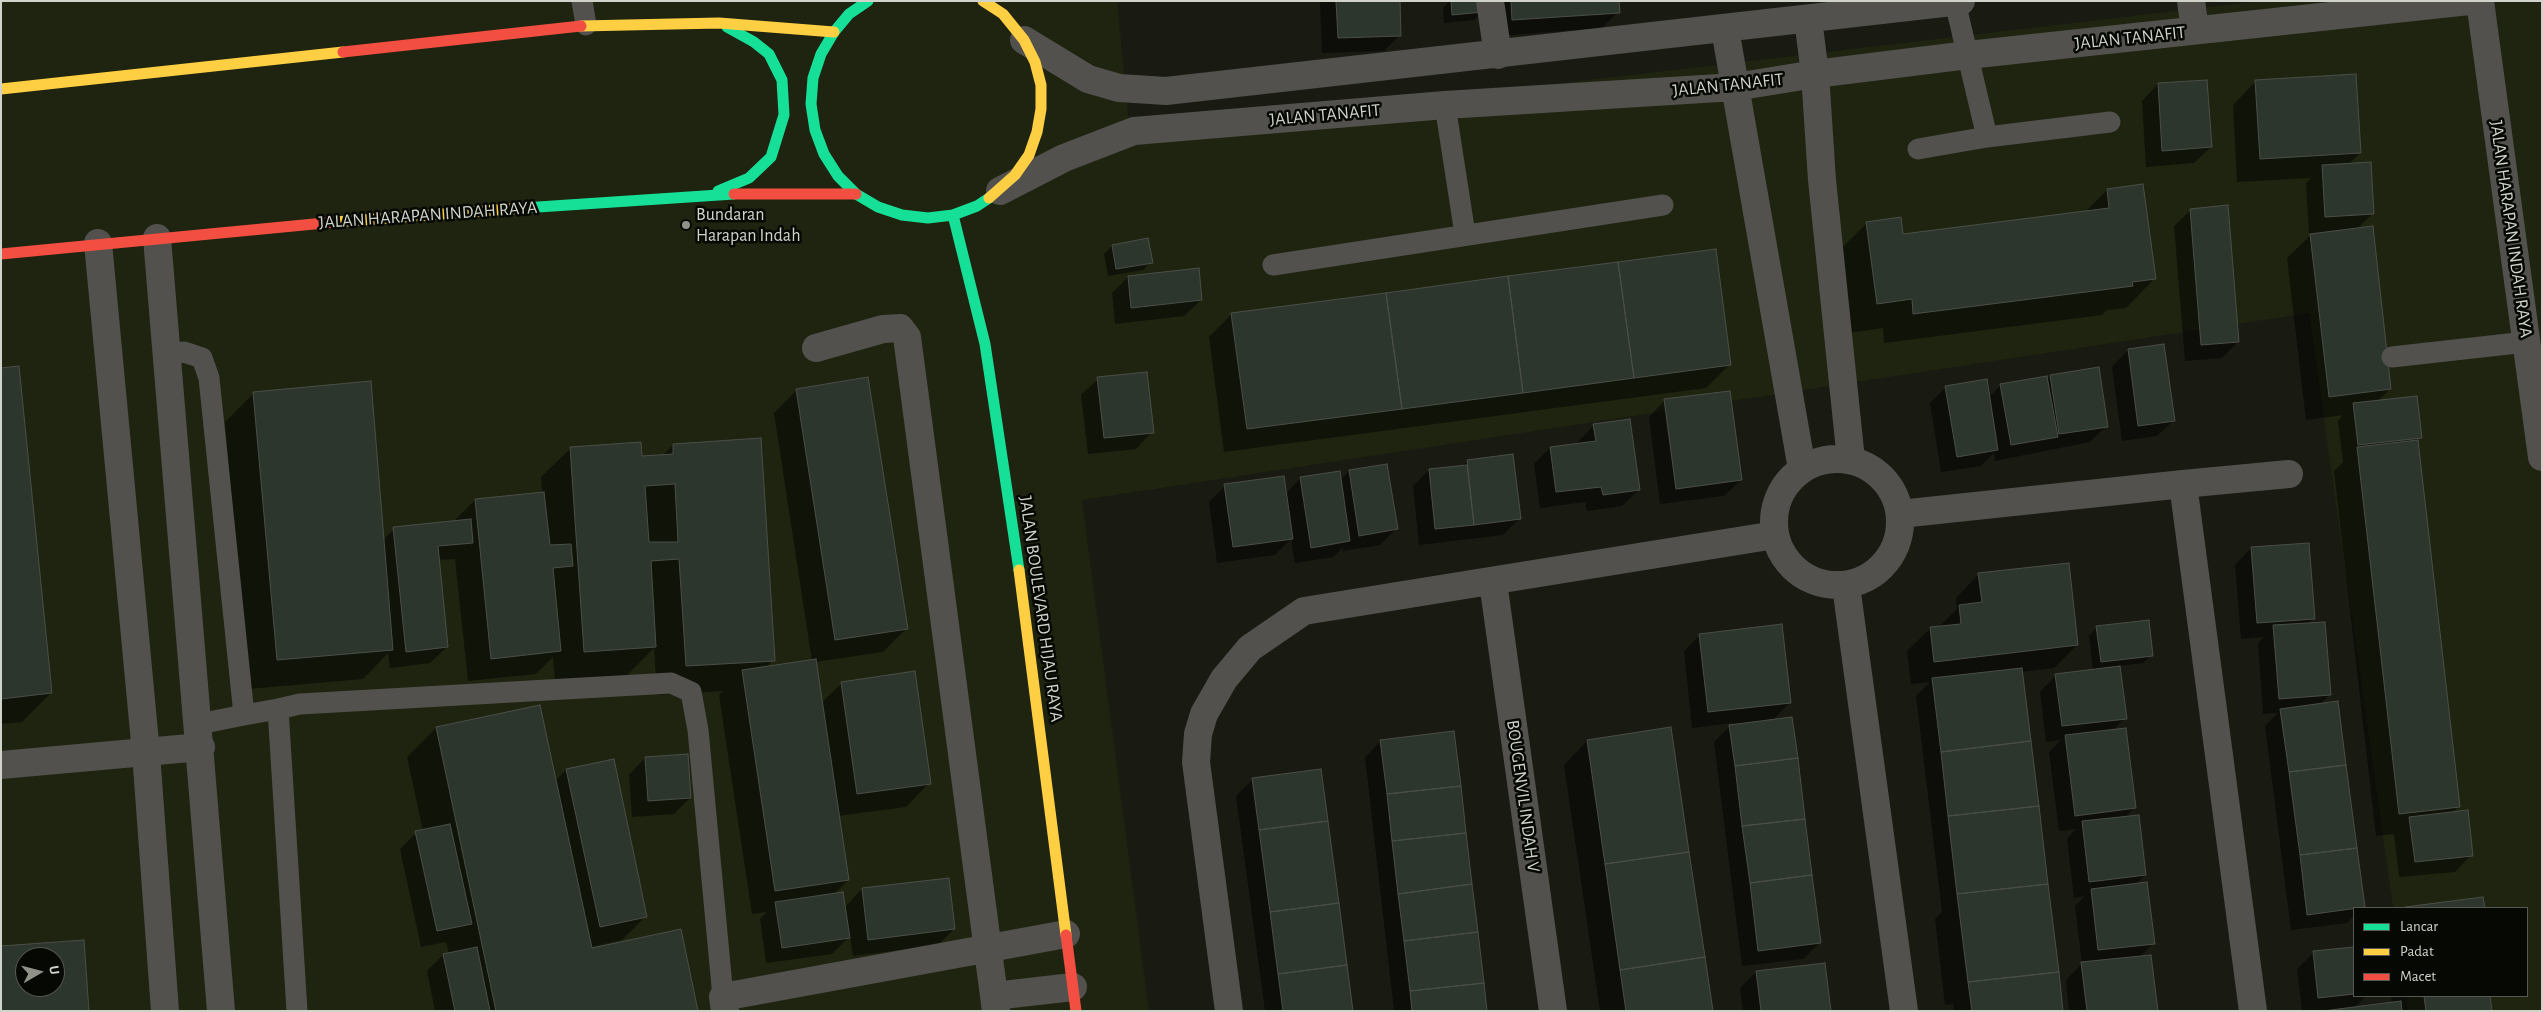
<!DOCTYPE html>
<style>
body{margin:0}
#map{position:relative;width:2543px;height:1012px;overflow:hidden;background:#191a12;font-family:"Alegreya Sans",sans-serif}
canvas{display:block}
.frame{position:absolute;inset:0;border:2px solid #d0d3c9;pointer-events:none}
.legend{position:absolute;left:2353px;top:907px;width:175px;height:90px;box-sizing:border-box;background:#060803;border:1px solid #575952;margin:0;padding:6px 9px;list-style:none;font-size:15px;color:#d0d3c9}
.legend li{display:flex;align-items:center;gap:10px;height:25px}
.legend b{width:25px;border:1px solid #575952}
.north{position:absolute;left:15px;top:947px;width:50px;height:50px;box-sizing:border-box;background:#060803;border:1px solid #575952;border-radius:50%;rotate:82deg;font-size:14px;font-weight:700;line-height:20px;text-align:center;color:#d0d3c9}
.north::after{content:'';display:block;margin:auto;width:18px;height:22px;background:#909289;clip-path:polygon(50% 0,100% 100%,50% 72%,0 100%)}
</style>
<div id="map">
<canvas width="2543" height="1012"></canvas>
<div class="frame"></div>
<ul class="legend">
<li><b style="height:6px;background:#16e098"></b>Lancar</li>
<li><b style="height:6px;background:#ffcf43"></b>Padat</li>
<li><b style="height:6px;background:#f24e42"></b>Macet</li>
</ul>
<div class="north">U</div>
</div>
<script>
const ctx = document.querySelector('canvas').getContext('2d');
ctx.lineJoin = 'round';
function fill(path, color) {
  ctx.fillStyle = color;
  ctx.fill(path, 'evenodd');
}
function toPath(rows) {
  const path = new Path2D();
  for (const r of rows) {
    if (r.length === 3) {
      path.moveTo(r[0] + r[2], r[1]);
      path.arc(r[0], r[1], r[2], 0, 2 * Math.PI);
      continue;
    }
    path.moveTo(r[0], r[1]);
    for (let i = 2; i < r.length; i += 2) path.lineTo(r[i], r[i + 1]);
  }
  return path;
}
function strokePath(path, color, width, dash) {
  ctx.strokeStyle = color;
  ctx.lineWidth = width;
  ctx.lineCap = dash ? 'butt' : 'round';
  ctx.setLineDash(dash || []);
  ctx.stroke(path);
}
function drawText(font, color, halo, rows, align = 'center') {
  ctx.font = font + ' "Alegreya Sans",sans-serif';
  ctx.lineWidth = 5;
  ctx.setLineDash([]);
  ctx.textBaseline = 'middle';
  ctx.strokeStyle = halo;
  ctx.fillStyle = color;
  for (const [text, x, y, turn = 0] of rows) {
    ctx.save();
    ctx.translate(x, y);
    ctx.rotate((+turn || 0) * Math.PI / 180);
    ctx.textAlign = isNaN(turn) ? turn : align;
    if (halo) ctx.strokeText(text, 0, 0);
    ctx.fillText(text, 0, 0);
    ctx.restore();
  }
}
const built = toPath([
 [1,1,1117,1,1130,134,2260,1,2542,1,2542,1011,2408,1011,2406,996,2527,996,2527,908,2393,908,2309,313,1082,500,1149,1011,1,1011],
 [25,957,55,957,55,987,25,987]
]);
const shadow = toPath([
 [1320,1,1399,1,1400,35,1384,51,1322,53],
 [1450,1,1481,1,1482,12,1474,20,1444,23,1443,8],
 [1498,1,1618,1,1618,12,1602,28,1496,36],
 [2256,81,2360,153,2348,165,2372,214,2357,229,2390,389,2377,402,2420,438,2417,442,2458,807,2452,813,2471,855,2455,872,2399,877,2394,834,2376,836,2334,471,2343,462,2338,421,2343,415,2306,420,2287,258,2313,233,2309,233,2306,183,2311,178,2237,182,2233,105],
 [2158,84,2211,147,2194,163,2146,167,2142,101],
 [2107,190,2155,278,2126,308,2107,310,2102,315,1884,343,1883,328,1848,333,1837,253,1866,224,1902,236,2085,212],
 [2191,210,2238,342,2222,358,2185,361,2174,226],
 [1147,239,1151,262,1143,270,1108,276,1104,254,1112,246],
 [1128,277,1201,300,1184,316,1115,324,1112,293],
 [1232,314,1730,364,1706,388,1224,452,1209,337],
 [2128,350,2174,420,2157,436,2122,441,2112,367],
 [1,369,51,693,22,722,1,724],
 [2051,376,2106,426,2090,442,1995,461,1994,453,1981,466,1941,472,1930,403,1946,387,1989,397,2001,385,2047,380],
 [1098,379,1152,432,1136,449,1088,454,1081,395],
 [797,390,906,629,883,652,815,662,821,703,842,683,929,783,906,807,838,816,848,880,833,895,844,908,862,889,954,929,938,945,853,956,850,936,832,954,766,963,760,919,767,912,752,914,719,695,723,691,657,695,654,648,626,676,555,680,553,657,536,674,468,681,455,559,438,560,447,647,430,663,390,668,388,653,363,679,248,689,225,422,254,393,383,540,394,529,453,522,475,500,542,493,541,477,571,448,641,457,662,456,673,445,773,660,766,668,812,661,774,413],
 [1665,400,1741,480,1724,496,1660,504,1649,417],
 [1594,425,1639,490,1622,506,1587,511,1585,502,1540,508,1534,464,1550,448,1578,445,1578,442],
 [1467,461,1519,519,1503,535,1419,545,1413,486,1429,470,1462,467],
 [1349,471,1396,529,1380,545,1343,551,1343,547,1333,557,1295,563,1291,539,1275,555,1217,563,1209,502,1225,486,1285,494,1301,478,1340,480],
 [2251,548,2313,619,2308,624,2330,694,2319,705,2364,907,2354,908,2354,916,2347,923,2291,930,2265,726,2278,713,2263,714,2258,643,2264,637,2241,639,2235,565],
 [1979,574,2077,645,2054,668,2021,672,2062,1011,1954,1011,1953,1004,1945,1005,1935,919,1942,912,1916,696,1930,682,1911,684,1907,651,1931,628,1939,627,1957,609,1956,598],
 [2097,627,2152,655,2143,663,2119,666,2125,718,2113,730,2134,808,2125,818,2145,875,2135,885,2153,943,2140,957,2156,1011,2069,1011,2066,980,2082,964,2075,906,2085,896,2074,898,2067,839,2076,829,2059,831,2049,752,2061,740,2046,742,2040,692,2056,675,2093,671,2089,636],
 [1700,635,1790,702,1772,721,1819,943,1803,959,1742,966,1714,742,1733,723,1692,728,1684,651],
 [436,728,555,781,566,770,646,916,622,940,591,947,591,950,696,1011,435,1011,427,971,443,955,449,954,446,942,421,947,400,849,416,833,423,831,407,757],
 [1381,741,1486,1011,1394,1011,1365,757],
 [1587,741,1711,1011,1600,1011,1564,765],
 [645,758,690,798,674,814,632,817,629,775],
 [1253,779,1352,1011,1265,1011,1236,796],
 [2482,898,2483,908,2405,908],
 [2354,948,2354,996,2366,996,2354,1008,2392,1003,2391,996,2489,996,2491,1011,2302,1011,2297,969,2314,952],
 [1756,972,1830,1011,1743,1011,1740,988]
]);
const building = toPath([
 [1336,1,1400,1,1401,36,1338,38,1336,1],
 [1451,1,1482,1,1483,12,1452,15,1451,1],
 [1511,1,1619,1,1620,13,1512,20,1511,1],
 [2356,74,2361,153,2260,159,2255,80,2356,74],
 [2207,80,2212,147,2162,151,2158,83,2207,80],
 [2371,162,2374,214,2325,217,2322,165,2371,162],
 [2143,184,2156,279,2132,282,2133,286,1913,314,1912,299,1877,304,1866,222,1901,217,1903,234,2109,208,2107,189,2143,184],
 [2228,205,2239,342,2201,345,2190,209,2228,205],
 [2373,226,2391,389,2329,397,2310,234,2373,226],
 [1148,238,1153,263,1116,269,1112,245,1148,238],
 [1716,249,1731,365,1634,378,1618,262,1716,249],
 [1618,262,1634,378,1523,393,1508,276,1618,262],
 [1199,268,1202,300,1131,308,1128,276,1199,268],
 [1508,276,1523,393,1402,409,1386,293,1508,276],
 [1386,293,1402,409,1247,429,1231,313,1386,293],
 [2164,344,2175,421,2138,426,2128,349,2164,344],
 [19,366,52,693,1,699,1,368,19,366],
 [2099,367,2108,427,2059,434,2050,375,2099,367],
 [1147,372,1154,433,1104,438,1097,377,1147,372],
 [2047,376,2058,437,2011,445,2000,384,2047,376],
 [868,377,908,629,835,640,796,389,868,377],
 [1987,379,1998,450,1957,457,1945,386,1987,379],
 [371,381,393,650,277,660,253,392,371,381],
 [1730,391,1742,480,1676,489,1664,399,1730,391],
 [2417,396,2422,438,2358,445,2353,403,2417,396],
 [1630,419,1640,490,1603,495,1601,487,1556,492,1550,447,1596,441,1593,424,1630,419],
 [761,438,775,661,686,666,679,559,651,561,656,647,584,652,570,447,641,442,642,456,673,454,673,444,761,438],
 [675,484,678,542,649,542,645,486,675,484],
 [2418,440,2460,807,2399,814,2357,447,2418,440],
 [1513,454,1521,519,1474,525,1467,460,1513,454],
 [1387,464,1398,529,1359,536,1349,470,1387,464],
 [1467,465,1474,525,1435,529,1429,469,1467,465],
 [1340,471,1350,541,1311,548,1300,477,1340,471],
 [1284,476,1293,539,1233,547,1224,484,1284,476],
 [544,492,550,545,571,544,573,566,553,568,561,651,491,659,475,499,544,492],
 [471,519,473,543,438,546,448,647,406,652,393,527,471,519],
 [2309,543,2315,619,2257,623,2251,547,2309,543],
 [2069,563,2078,645,1934,662,1930,627,1961,624,1959,605,1982,602,1978,573,2069,563],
 [2149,620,2153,656,2101,662,2096,626,2149,620],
 [2325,622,2331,695,2279,699,2273,625,2325,622],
 [1782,624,1791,703,1708,712,1699,634,1782,624],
 [816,659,849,880,775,891,742,670,816,659],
 [2120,666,2127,719,2062,726,2055,674,2120,666],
 [2022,668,2031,741,1941,752,1932,678,2022,668],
 [915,671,931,784,857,794,841,682,915,671],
 [2338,701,2346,765,2289,772,2280,709,2338,701],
 [540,705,592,948,681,929,698,1011,496,1011,436,727,540,705],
 [1792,717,1798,758,1735,766,1729,725,1792,717],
 [1671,727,1689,852,1605,864,1587,740,1671,727],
 [2126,728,2136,808,2075,816,2065,735,2126,728],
 [1454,731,1461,786,1387,794,1380,740,1454,731],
 [2031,741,2039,806,1948,816,1941,752,2031,741],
 [688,754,691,798,648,801,645,757,688,754],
 [1798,758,1805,819,1742,826,1735,766,1798,758],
 [614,759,647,917,600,927,566,769,614,759],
 [2346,765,2357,848,2300,855,2289,772,2346,765],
 [1321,769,1328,821,1259,830,1252,778,1321,769],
 [1461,786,1466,833,1392,841,1387,794,1461,786],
 [2039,806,2048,884,1957,894,1948,816,2039,806],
 [2468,810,2473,856,2415,862,2409,817,2468,810],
 [2139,815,2146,875,2089,882,2082,821,2139,815],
 [1805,819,1812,875,1750,883,1742,826,1805,819],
 [1328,821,1339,903,1270,912,1259,830,1328,821],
 [450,824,472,924,437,931,415,831,450,824],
 [1466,833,1472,884,1398,894,1392,841,1466,833],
 [2357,848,2365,907,2307,915,2300,855,2357,848],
 [1689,852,1705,957,1620,970,1605,864,1689,852],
 [1812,875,1821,943,1758,951,1750,883,1812,875],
 [949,878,955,929,868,940,862,888,949,878],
 [2147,882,2155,944,2098,950,2091,889,2147,882],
 [1472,884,1478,932,1404,941,1398,894,1472,884],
 [2048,884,2059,972,1968,982,1957,894,2048,884],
 [843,892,850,938,782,948,775,902,843,892],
 [2483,897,2485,908,2405,908,2405,907,2483,897],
 [1339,903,1347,965,1278,974,1270,912,1339,903],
 [1478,932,1484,983,1410,991,1404,941,1478,932],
 [84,940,89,1011,1,1011,1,946,84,940],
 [25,957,55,957,55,987,25,987,25,957],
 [477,947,490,1011,455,1011,443,954,477,947],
 [2354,947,2354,994,2318,998,2313,951,2354,947],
 [2151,955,2158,1011,2087,1011,2081,962,2151,955],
 [1705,957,1713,1011,1626,1011,1620,970,1705,957],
 [1825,963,1831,1011,1761,1011,1756,971,1825,963],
 [1347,965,1353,1011,1283,1011,1278,974,1347,965],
 [2059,972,2063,1011,1972,1011,1968,982,2059,972],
 [1484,983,1487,1011,1412,1011,1410,991,1484,983],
 [2424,996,2490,996,2492,1011,2426,1011,2424,996],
 [2401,1001,2402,1011,2323,1011,2401,1001]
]);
const lane = toPath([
 [582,1,586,25],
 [1955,2,1987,137,2110,122],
 [1445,105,1465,234],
 [1918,149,1987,137],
 [1273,265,1663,205],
 [167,354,184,352,202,358,209,378,244,715,278,709],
 [2392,357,2526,342],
 [199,724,244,715],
 [297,1011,278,709,300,704,671,683,691,692,698,730,723,997]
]);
const street = toPath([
 [1490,1,1498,55],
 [2191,1,2195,30],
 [2480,1,2542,457],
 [1808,19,1815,74,1822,180,1851,460],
 [1725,29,1802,469],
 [1024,40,1088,79,1119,88,1166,91,1961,1],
 [1000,191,1064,158,1134,131,1445,105,1735,87,1815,74,1968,55,2469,1],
 [157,238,221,1011],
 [98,243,146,753,165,1011],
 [816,348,883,329,900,328,907,337,996,1011],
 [1837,522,63],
 [2183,484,2289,474],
 [1900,514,2183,484,2253,1011],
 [1493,582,1553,1011],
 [1846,586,1904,1011],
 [1,765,201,747],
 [994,996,1073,987],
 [725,1011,723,997,1066,934],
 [1229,1011,1196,762,1198,734,1204,714,1224,679,1250,648,1304,611,1775,535]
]);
const fast = toPath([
 [868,1,849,14,834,32,821,54,813,78,811,104,815,130,824,154,838,176,856,194,878,207,902,215,928,218,953,215,977,206,989,198],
 [718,191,749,178,771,157,784,115,782,80,769,54,754,42,727,27],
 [523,208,734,194],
 [953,215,985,344,1019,570]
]);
const slow = toPath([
 [983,1,1003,14,1024,40,1035,62,1041,85,1041,109,1037,132,1029,155,1015,175,989,198],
 [581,26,719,23,834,32],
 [1,89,343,52],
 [335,222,523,208],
 [1019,570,1066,935]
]);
const jam = toPath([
 [343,52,581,26],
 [734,194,856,194],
 [1,254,335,222],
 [1066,935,1076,1011]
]);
const markers = [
 [686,225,5,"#909289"]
];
const streetNames = [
 ["JALAN TANAFIT",2130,38,-6],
 ["JALAN TANAFIT",1728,85,-6],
 ["JALAN TANAFIT",1325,115,-5],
 ["JALAN HARAPAN INDAH RAYA",428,215,-4],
 ["JALAN HARAPAN INDAH RAYA",2511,229,82],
 ["JALAN BOULEVARD HIJAU RAYA",1041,609,82],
 ["BOUGENVIL INDAH V",1523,796,82]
];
const poiNames = [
 ["Bundaran",696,215],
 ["Harapan Indah",696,236]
];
fill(built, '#1e240f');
fill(shadow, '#0007');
fill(building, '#2c362c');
strokePath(building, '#4b4e48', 1);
strokePath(lane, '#52514e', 21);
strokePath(street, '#52514e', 28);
strokePath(fast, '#16e098', 11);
strokePath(slow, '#ffcf43', 11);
strokePath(jam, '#f24e42', 11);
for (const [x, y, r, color] of markers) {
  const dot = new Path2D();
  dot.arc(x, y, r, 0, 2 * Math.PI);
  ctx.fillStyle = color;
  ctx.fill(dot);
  strokePath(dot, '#060803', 2);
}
drawText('18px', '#d0d3c9', '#060803', streetNames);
drawText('18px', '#d0d3c9', '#060803', poiNames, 'left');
</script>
